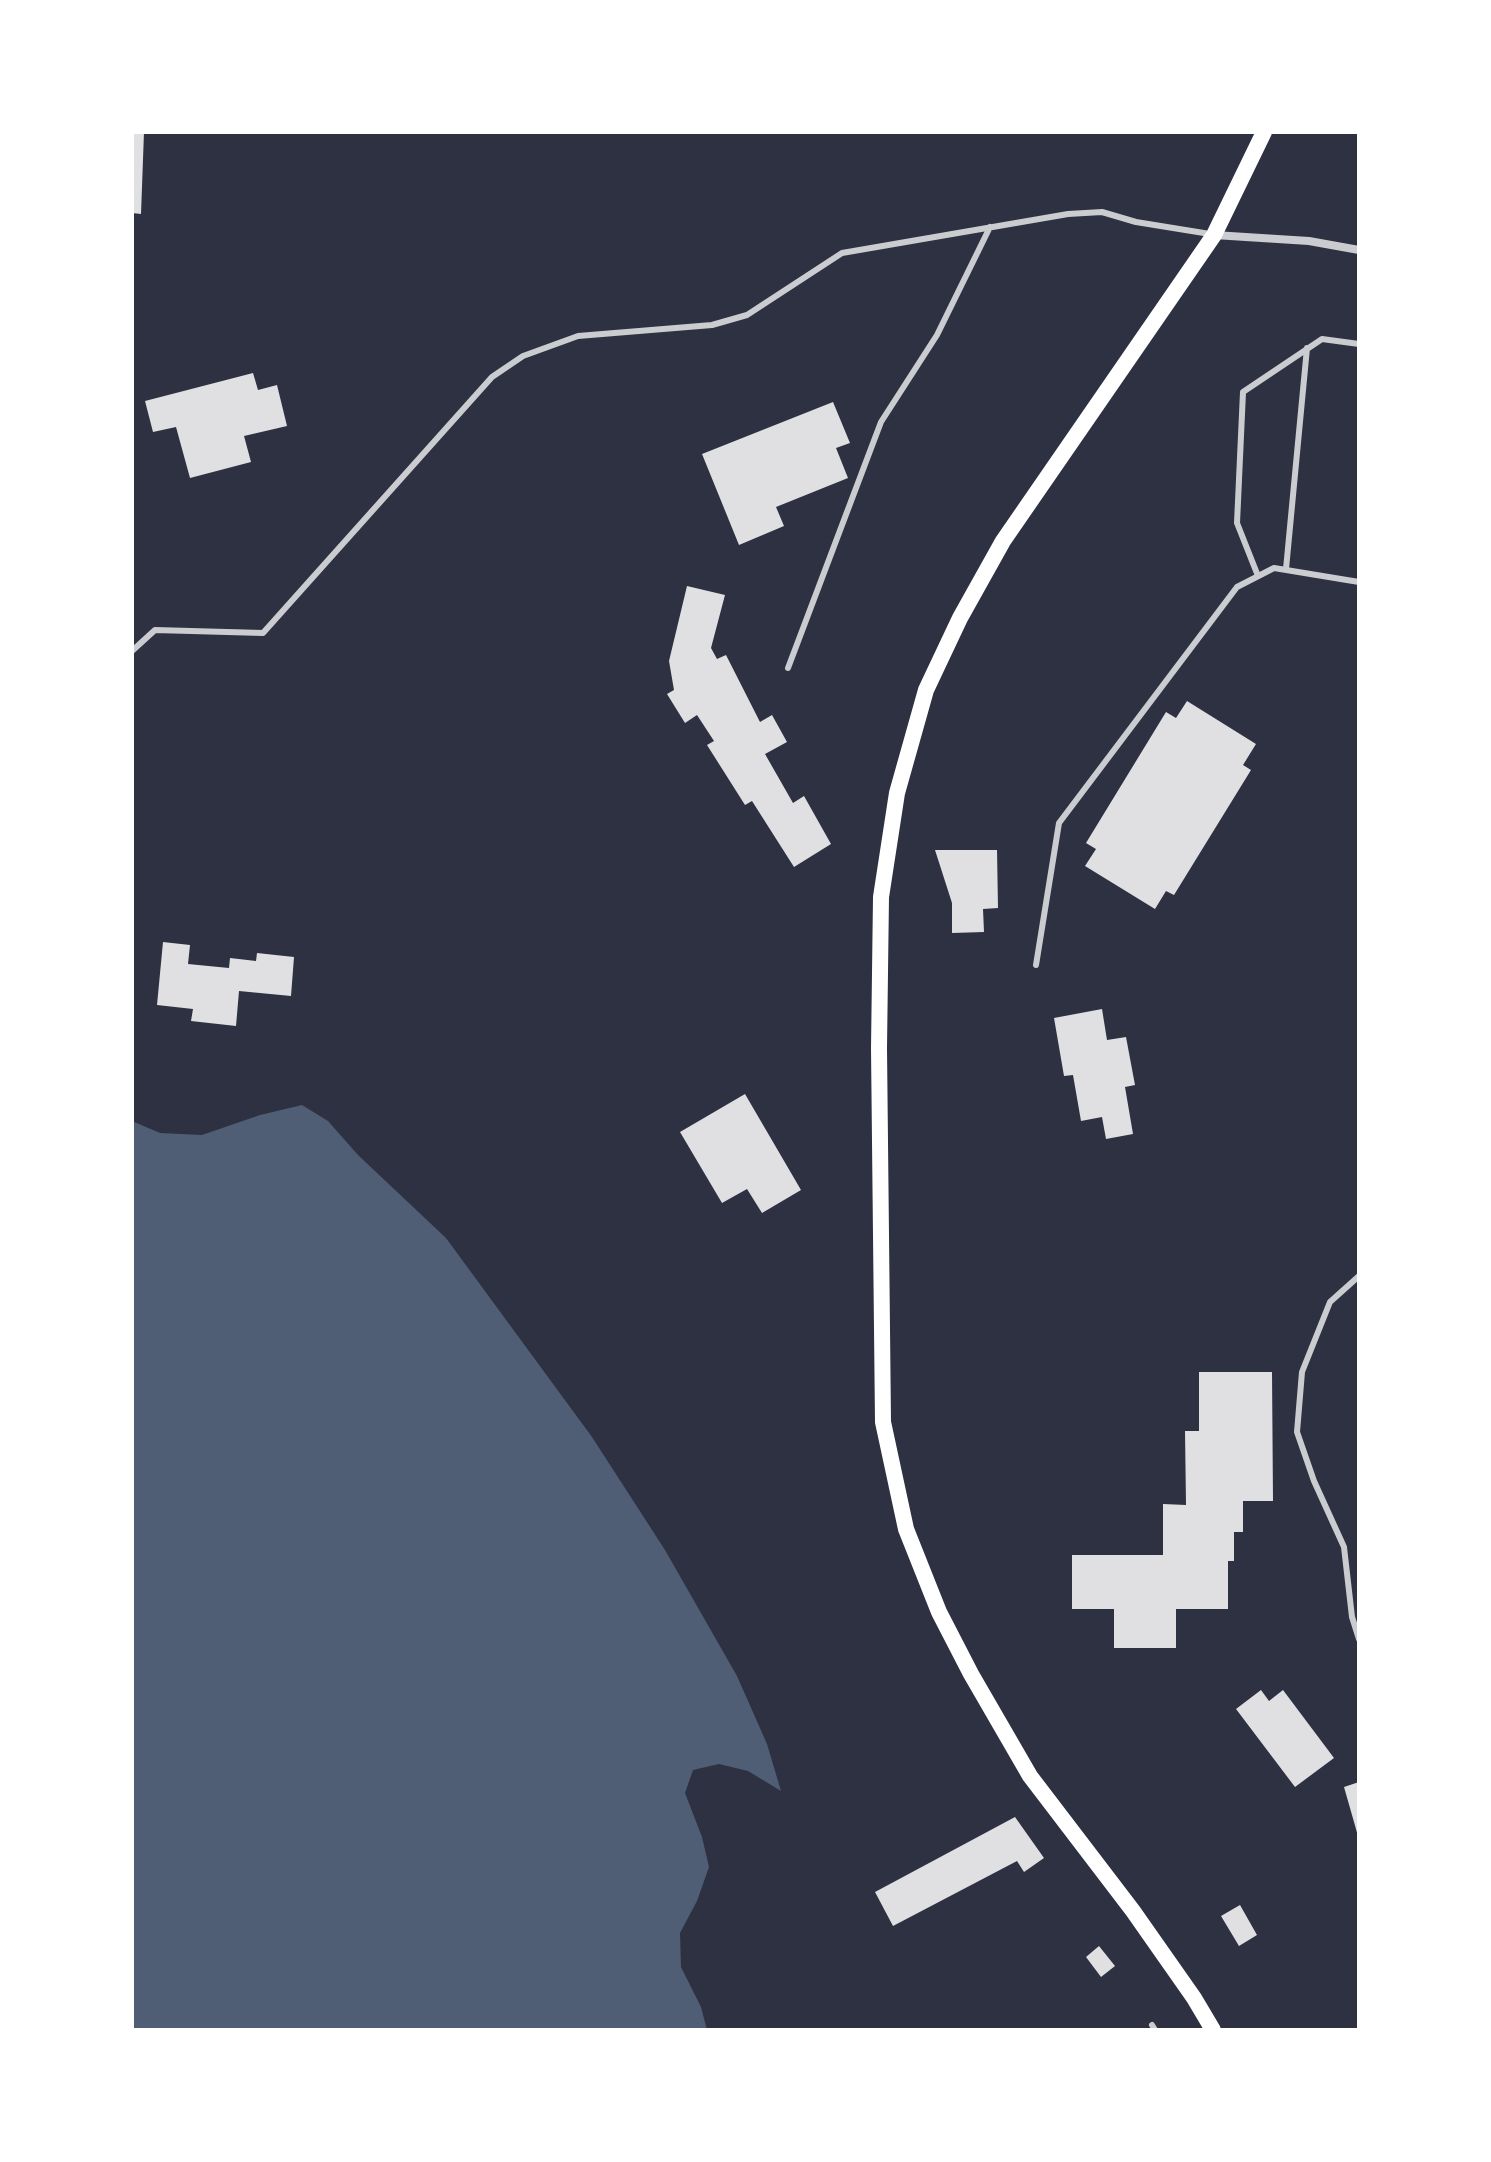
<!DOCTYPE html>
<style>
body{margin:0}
#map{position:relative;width:1491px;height:2162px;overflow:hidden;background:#2d3142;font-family:Ubuntu,sans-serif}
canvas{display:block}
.frame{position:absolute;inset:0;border:134px solid #fff;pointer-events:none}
</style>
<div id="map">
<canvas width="1491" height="2162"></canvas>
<div class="frame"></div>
</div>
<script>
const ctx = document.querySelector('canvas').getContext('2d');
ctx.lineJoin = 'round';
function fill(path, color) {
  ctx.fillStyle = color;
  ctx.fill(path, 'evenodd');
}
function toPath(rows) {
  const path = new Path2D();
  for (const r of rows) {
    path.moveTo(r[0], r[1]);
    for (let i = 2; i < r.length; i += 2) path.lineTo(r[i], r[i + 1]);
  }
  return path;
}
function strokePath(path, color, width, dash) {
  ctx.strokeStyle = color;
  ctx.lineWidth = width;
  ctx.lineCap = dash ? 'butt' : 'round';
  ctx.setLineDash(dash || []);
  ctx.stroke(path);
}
const water = toPath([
 [302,1105,328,1121,358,1155,446,1238,592,1437,665,1550,737,1676,767,1744,781,1791,748,1771,719,1764,693,1770,685,1793,702,1837,709,1867,697,1901,680,1933,681,1967,701,2007,707,2030,132,2030,132,1121,160,1133,202,1135,260,1115]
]);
const building = toPath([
 [132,132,144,132,141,214,132,213],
 [253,373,258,390,277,385,287,426,244,436,251,462,190,478,176,427,153,432,145,401],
 [833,402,850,443,836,448,848,478,776,507,784,526,739,545,702,454],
 [687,586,725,595,711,648,717,659,726,655,760,722,772,715,787,742,765,754,793,803,804,796,831,844,794,867,752,801,745,805,707,745,714,741,697,715,685,723,667,694,674,690,669,661],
 [1187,701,1256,744,1243,765,1251,770,1174,895,1166,891,1155,909,1085,866,1096,849,1086,843,1166,712,1176,718],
 [935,850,997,850,998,908,983,909,984,932,952,933,952,903],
 [163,942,190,945,188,964,229,968,230,958,256,961,257,953,294,957,291,996,239,991,236,1026,191,1021,193,1009,157,1005],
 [1102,1009,1107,1040,1126,1037,1135,1085,1125,1087,1133,1134,1106,1139,1102,1117,1081,1121,1073,1075,1064,1076,1054,1018],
 [745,1094,801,1190,762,1213,747,1189,722,1203,680,1132],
 [1199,1372,1272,1372,1273,1501,1243,1501,1243,1532,1234,1532,1234,1561,1228,1561,1228,1609,1176,1609,1176,1648,1114,1648,1114,1609,1072,1609,1072,1555,1163,1555,1163,1504,1186,1505,1185,1431,1199,1431],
 [1261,1690,1269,1701,1283,1690,1334,1758,1295,1787,1236,1709],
 [1359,1782,1359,1836,1358,1836,1344,1787],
 [1015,1817,1044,1858,1024,1872,1017,1861,893,1926,875,1892],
 [1240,1905,1257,1935,1239,1946,1221,1916],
 [1099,1946,1115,1966,1101,1977,1086,1957]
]);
const service = toPath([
 [1286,569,1307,348],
 [1258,576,1237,523,1243,392,1322,339,1359,344],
 [132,651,155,630,263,633,492,377,523,356,578,336,712,325,747,315,842,253,1068,214,1102,212,1136,222,1210,234],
 [788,668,881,422,937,335,990,227],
 [1036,965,1059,823,1237,587,1274,568,1359,582],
 [1359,1276,1330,1302,1302,1372,1297,1432,1314,1481,1344,1547,1352,1617,1359,1639],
 [1152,2025,1155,2030]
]);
const minor = toPath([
 [1214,235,1309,241,1359,250]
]);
const secondary = toPath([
 [1213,2030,1194,1998,1133,1911,1030,1776,971,1674,939,1612,906,1529,883,1422,879,1048,881,897,897,793,926,690,960,618,1003,541,1214,235,1264,132]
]);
fill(water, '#4f5d75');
fill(building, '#e0e0e3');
strokePath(service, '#caccd0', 6);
strokePath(minor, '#caccd0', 8);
strokePath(secondary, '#fff', 16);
</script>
